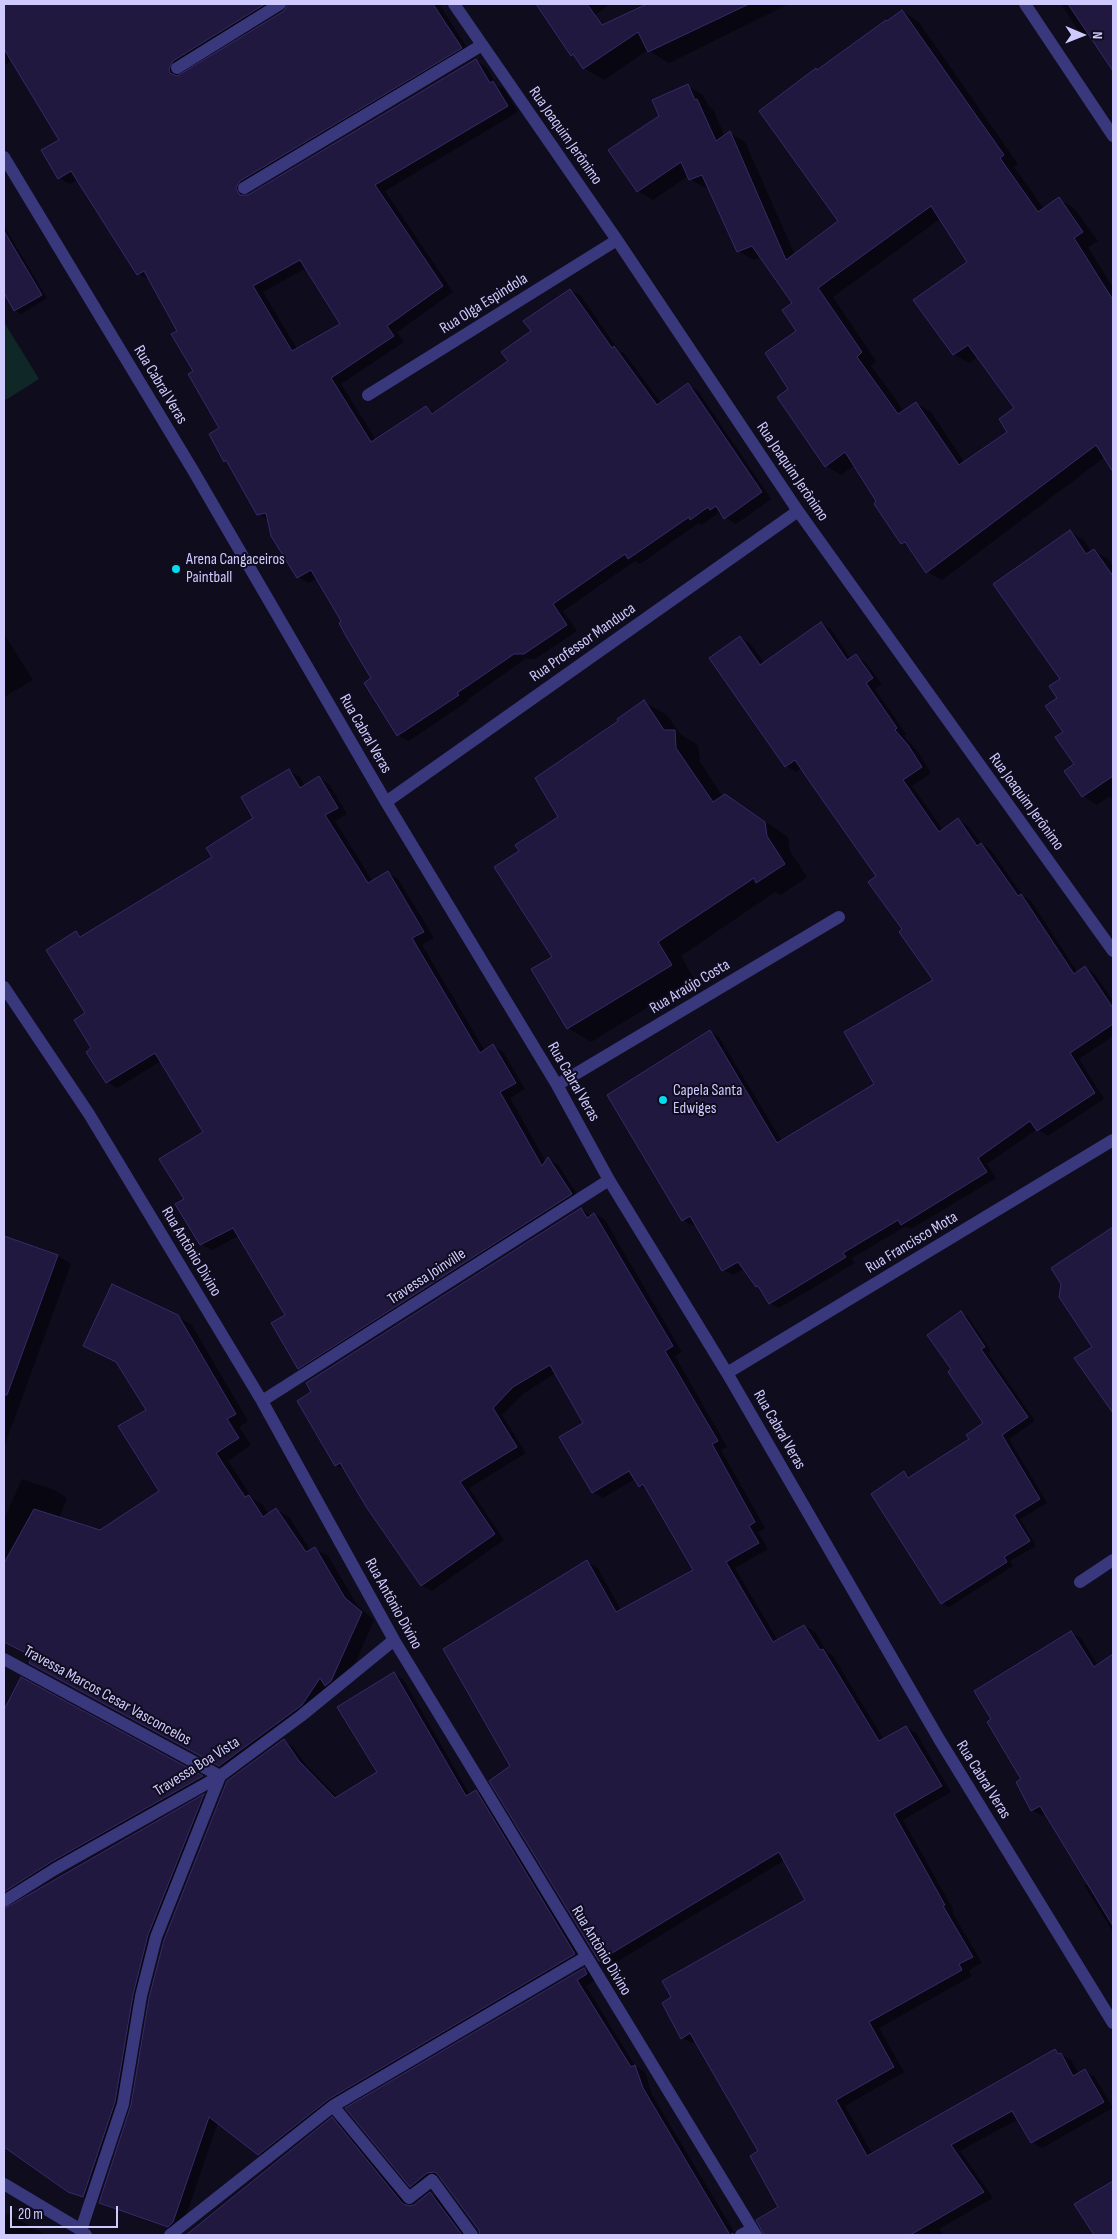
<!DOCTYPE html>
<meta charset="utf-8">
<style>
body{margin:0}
#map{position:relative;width:1117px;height:2239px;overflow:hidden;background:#0f0c1e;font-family:"Sofia Sans Condensed",sans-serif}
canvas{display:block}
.frame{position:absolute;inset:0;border:5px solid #cfcafe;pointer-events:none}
.north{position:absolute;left:1057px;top:10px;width:50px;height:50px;-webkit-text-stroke:4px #0f0c1e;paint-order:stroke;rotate:91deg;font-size:14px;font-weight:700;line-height:20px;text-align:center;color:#cfcafe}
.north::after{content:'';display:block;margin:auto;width:18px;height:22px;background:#cfcafe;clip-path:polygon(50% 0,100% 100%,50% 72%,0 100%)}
.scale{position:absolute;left:10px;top:2206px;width:108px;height:22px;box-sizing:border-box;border:2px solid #cfcafe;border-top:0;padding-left:6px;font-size:15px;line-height:18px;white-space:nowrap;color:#cfcafe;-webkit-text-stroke:4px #0f0c1e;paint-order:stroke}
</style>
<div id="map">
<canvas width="1117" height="2239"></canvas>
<div class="frame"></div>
<div class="north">N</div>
<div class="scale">20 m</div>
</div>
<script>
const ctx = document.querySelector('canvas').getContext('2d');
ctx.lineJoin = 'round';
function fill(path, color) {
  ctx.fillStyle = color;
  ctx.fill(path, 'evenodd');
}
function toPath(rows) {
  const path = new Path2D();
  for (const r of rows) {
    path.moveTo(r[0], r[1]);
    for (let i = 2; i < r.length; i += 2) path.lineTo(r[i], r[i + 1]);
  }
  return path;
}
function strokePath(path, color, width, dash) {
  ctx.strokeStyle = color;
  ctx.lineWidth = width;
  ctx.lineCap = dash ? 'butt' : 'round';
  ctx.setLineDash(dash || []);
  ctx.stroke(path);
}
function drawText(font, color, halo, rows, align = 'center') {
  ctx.font = font + ' "Sofia Sans Condensed",sans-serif';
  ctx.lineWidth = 4;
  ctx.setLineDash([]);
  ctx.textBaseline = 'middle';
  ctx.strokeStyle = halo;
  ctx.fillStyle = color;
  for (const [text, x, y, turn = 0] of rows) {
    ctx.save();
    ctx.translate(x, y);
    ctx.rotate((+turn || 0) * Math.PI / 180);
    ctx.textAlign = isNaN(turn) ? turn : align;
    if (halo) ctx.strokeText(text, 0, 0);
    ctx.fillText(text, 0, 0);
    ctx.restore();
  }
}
const green = toPath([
 [4,322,39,379,4,401]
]);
const shadow = toPath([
 [4,4,114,4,125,22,156,4,285,4,183,67,180,77,285,12,289,4,439,4,471,54,251,187,246,194,247,197,476,61,486,67,497,85,504,89,518,112,385,191,453,292,397,332,404,342,341,384,376,440,426,408,436,413,509,362,532,332,570,290,581,296,619,351,625,354,661,403,688,385,698,391,771,499,736,524,718,513,702,525,699,523,640,564,635,561,563,611,577,631,535,659,525,659,467,700,468,701,409,741,398,735,373,678,317,578,309,583,298,577,269,520,258,514,230,463,225,461,221,429,178,331,150,280,138,274,78,179,70,184,59,178,61,140,12,60,4,65],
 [306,268,341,325,297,349,263,292],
 [537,4,611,4,568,33,551,23],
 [652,4,789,4,669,63,648,50,604,80,584,68,568,45],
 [1061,4,1113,4,1113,69,1092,38,1078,30],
 [903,12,918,21,1018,164,1014,167,1044,209,1059,199,1074,208,1098,241,1088,247,1113,288,1113,469,1105,457,942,580,927,572,910,548,902,543,855,465,841,475,826,466,790,390,798,331,794,304,761,257,754,260,738,251,709,187,705,188,690,179,688,176,653,200,637,191,661,117,688,86,703,95,709,107,713,109,725,137,730,133,745,142,795,255,840,221,816,69,818,70],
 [940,219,969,263,953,354,969,363,978,357,1016,408,1009,432,965,463,931,412,916,403,904,411,871,366,876,361,833,297],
 [973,340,974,342,958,353,958,350],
 [4,226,47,298,21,314,15,310,4,291],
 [1070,532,1084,540,1092,552,1094,551,1108,559,1113,566,1113,801,1110,796,1097,805,1083,796,1066,771,1076,764,1065,732,1059,698],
 [821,624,831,629,851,659,856,656,865,662,882,684,875,689,906,734,904,736,918,752,931,773,912,786,943,830,958,820,968,826,981,844,991,850,1023,896,1031,901,1078,973,1085,968,1094,973,1113,1001,1113,1036,1079,1059,1104,1099,1048,1136,1037,1129,987,1164,996,1178,911,1229,906,1226,852,1258,855,1263,779,1308,770,1303,761,1289,757,1286,744,1269,733,1275,723,1270,696,1224,693,1226,683,1220,710,1032,719,1037,782,1141,876,1084,935,980,903,930,877,877,802,767,796,772,786,766,711,658,740,637,750,643,764,663],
 [4,634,33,680,4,697],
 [644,702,667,715,680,734,698,745,700,762,723,797,725,796,748,810,788,837,790,851,807,877,781,895,775,892,681,956,694,979,591,1042,568,1028,553,957,520,852,560,817,620,721],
 [289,771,300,777,305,786,319,778,329,784,347,814,335,821,373,882,388,873,398,879,434,938,422,945,485,1051,493,1046,503,1052,525,1089,510,1098,546,1162,549,1159,558,1165,581,1200,309,1374,299,1368,287,1315,240,1235,212,1250,201,1244,185,1199,205,1132,161,1061,117,1088,107,1082,93,1049,76,932,83,937,214,858,255,818],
 [581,1209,591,1216,595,1214,605,1220,682,1352,675,1356,727,1447,721,1450,765,1528,758,1532,768,1549,735,1568,778,1641,804,1626,815,1632,827,1652,833,1656,884,1740,906,1727,916,1733,951,1792,903,1820,954,1911,952,1912,982,1963,969,1970,972,1976,879,2028,904,2072,845,2106,872,2154,1055,2051,1071,2060,1079,2074,1085,2071,1095,2077,1113,2108,1042,2148,1032,2142,1018,2119,960,2151,993,2198,939,2229,943,2235,789,2235,775,2210,779,2208,760,2152,696,2041,692,2043,682,2038,807,1900,785,1860,610,1966,600,1960,512,1766,587,1562,597,1567,621,1610,694,1571,648,1491,640,1486,635,1479,603,1498,593,1492,585,1423,556,1373,524,1393,502,1415,526,1453,469,1488,504,1540,432,1591,421,1585,346,1471,336,1465],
 [1113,1229,1113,1412,1076,1359,1093,1347,1063,1284,1053,1269],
 [4,1237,58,1256,71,1264,4,1447],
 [961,1313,968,1317,991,1351,988,1353,1035,1421,1009,1439,1047,1503,1020,1519,1036,1546,1010,1561,1013,1566,949,1607,942,1603,904,1473,912,1477,970,1439,985,1424,953,1370],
 [177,1317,191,1324,248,1421,239,1427,251,1445,228,1461,253,1499,262,1504,268,1514,276,1510,289,1517,311,1551,315,1549,328,1556,358,1606,374,1620,344,1688,233,1773,43,1670,34,1657,4,1642,4,1519,22,1479,54,1490,67,1498,59,1519,100,1532,160,1491,147,1411,119,1363,84,1346],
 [1071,1633,1081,1638,1098,1666,1113,1656,1113,1932,1084,1885,1088,1883,1047,1814,1042,1816,1032,1810,1023,1779],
 [394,1674,403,1679,470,1795,476,1791,484,1796,583,1959,338,2104,268,2159,218,2122,182,2227,177,2231,109,2207,100,2202,284,1741,292,1746,308,1767,338,1798,379,1773],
 [22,1679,211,1782,5,1903,6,1909,204,1796,212,1801,157,1940,124,2108,93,2202,68,2191,4,2145,4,1713],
 [584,1969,594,1975,596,1980,586,1986,635,2066,645,2072,652,2095,736,2235,480,2235,480,2230,442,2178,438,2178,421,2191,411,2186],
 [332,2119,342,2124,410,2207,430,2193,440,2199,467,2235,200,2235,196,2229],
 [1113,2182,1113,2235,1096,2235,1076,2204],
 [8,2214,46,2235,4,2235,4,2217]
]);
const building = toPath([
 [4,4,265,4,173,61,169,69,170,73,177,76,284,11,288,4,433,4,462,48,240,181,236,188,240,195,248,195,476,59,490,83,493,81,508,106,375,185,443,286,387,326,394,336,331,378,371,442,426,406,432,414,508,361,501,352,531,331,523,321,570,289,612,348,614,346,657,405,688,383,762,492,724,519,716,506,710,510,708,507,690,520,689,517,628,559,625,554,553,604,567,625,524,654,514,654,457,693,459,695,397,736,364,683,371,678,347,638,339,623,341,621,311,570,297,578,271,536,266,513,257,515,226,460,224,462,209,434,219,428,188,374,193,371,171,334,177,331,144,271,137,275,71,171,58,179,41,150,59,140,4,49,4,4],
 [300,260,340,324,292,351,253,286,300,260],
 [536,4,587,4,602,25,647,4,749,4,648,52,638,32,583,69,573,54,571,56,536,4],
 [1068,4,1113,4,1113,71,1068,4],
 [902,10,1004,155,1000,158,1038,212,1059,197,1083,232,1074,238,1113,300,1113,472,1096,445,926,573,905,542,901,544,874,504,876,501,845,452,825,467,777,397,788,389,765,353,796,331,782,310,792,303,752,246,737,252,702,175,689,180,681,162,637,192,608,150,659,116,652,100,688,84,695,100,697,99,716,141,730,131,786,260,838,221,759,111,816,68,817,70,886,20,887,21,902,10],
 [931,206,967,262,913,300,953,355,968,345,1014,408,999,419,1007,432,959,465,916,402,898,414,857,357,862,352,818,288,931,206],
 [4,231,42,295,14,311,4,293,4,231],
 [1070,530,1086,554,1094,549,1113,576,1113,776,1082,797,1064,771,1074,764,1055,737,1063,732,1045,706,1057,698,1049,686,1060,679,993,584,1070,530],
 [821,622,847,660,856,654,873,678,866,683,897,728,895,730,908,745,922,767,903,780,939,832,958,818,977,846,981,843,1018,896,1021,894,1074,974,1085,966,1113,1008,1113,1024,1070,1053,1095,1093,1037,1131,1030,1121,978,1158,987,1172,901,1225,898,1220,843,1253,846,1257,769,1304,758,1286,756,1287,738,1262,722,1271,690,1216,682,1221,607,1095,710,1030,777,1143,874,1084,844,1032,933,980,899,932,902,929,868,882,876,876,812,785,795,760,785,767,709,658,740,636,760,665,821,622],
 [644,700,664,730,675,730,676,748,713,802,725,794,765,822,767,836,785,864,756,883,754,878,658,942,672,965,567,1029,531,969,552,957,494,867,519,851,515,845,558,817,535,778,618,721,617,719,644,700],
 [289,769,300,788,319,776,338,808,325,815,368,883,388,871,424,932,412,938,480,1053,493,1044,516,1083,500,1092,542,1166,548,1157,572,1194,298,1369,271,1323,285,1315,233,1228,200,1245,175,1204,184,1199,159,1159,203,1132,155,1053,106,1083,86,1052,91,1048,74,1020,85,1013,46,950,76,931,80,937,212,857,206,848,253,818,241,797,289,769],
 [581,1208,587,1218,594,1213,673,1346,665,1351,718,1441,712,1444,755,1522,749,1526,759,1543,726,1562,773,1642,804,1625,820,1650,823,1649,879,1741,906,1726,942,1786,894,1814,945,1905,943,1906,973,1957,959,1964,962,1970,869,2022,894,2067,836,2100,867,2156,1055,2049,1058,2054,1061,2053,1073,2076,1085,2069,1104,2102,1031,2143,1012,2111,951,2145,984,2192,910,2235,764,2235,756,2220,778,2207,750,2156,758,2151,690,2033,681,2039,662,2003,671,1997,662,1981,805,1900,779,1852,599,1961,489,1781,510,1766,443,1649,587,1560,616,1612,693,1570,643,1484,639,1487,629,1471,592,1493,559,1437,583,1423,550,1365,513,1387,493,1408,517,1447,460,1482,495,1534,421,1586,367,1508,340,1463,335,1466,297,1401,311,1392,306,1383,581,1208],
 [1113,1227,1113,1413,1074,1358,1092,1347,1059,1297,1061,1284,1051,1268,1113,1227],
 [4,1236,58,1255,7,1395,4,1395,4,1236],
 [112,1284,178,1315,236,1414,227,1419,239,1438,216,1453,245,1497,249,1495,263,1517,276,1508,306,1552,315,1547,345,1598,362,1612,331,1681,325,1686,320,1678,302,1705,219,1766,29,1663,32,1656,4,1642,4,1563,34,1509,100,1530,159,1491,118,1426,146,1410,116,1362,83,1346,112,1284],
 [961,1311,985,1347,981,1349,1028,1417,1002,1435,1040,1499,1014,1515,1030,1541,1004,1557,1007,1562,941,1604,871,1494,904,1471,908,1478,969,1439,966,1435,983,1423,948,1372,951,1369,927,1335,961,1311],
 [1071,1631,1094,1667,1113,1654,1113,1926,1040,1806,1031,1811,1016,1782,1021,1779,987,1722,991,1719,974,1691,1071,1631],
 [394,1672,466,1796,476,1790,575,1954,329,2099,258,2155,209,2117,173,2222,168,2227,99,2203,131,2105,149,1998,164,1940,227,1781,284,1739,299,1761,335,1798,377,1772,337,1707,394,1672],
 [21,1677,203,1776,51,1862,4,1892,4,1710,21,1677],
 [204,1794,148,1935,133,1995,115,2102,83,2197,68,2192,4,2147,4,1909,204,1794],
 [584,1968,587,1974,577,1980,631,2067,635,2065,643,2088,730,2235,733,2233,733,2235,480,2235,479,2230,438,2175,435,2172,427,2173,410,2187,345,2108,584,1968],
 [332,2117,403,2204,410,2206,414,2205,430,2192,462,2235,186,2235,332,2117],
 [1113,2181,1113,2235,1094,2235,1074,2204,1113,2181]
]);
const lane = toPath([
 [177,68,280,4],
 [244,188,482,45],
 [333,2106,409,2198,432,2180,472,2235],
 [81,2230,123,2104,141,1996,156,1937,220,1776],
 [170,2235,333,2106,586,1957],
 [741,2235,752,2229]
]);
const street = toPath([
 [454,4,617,240,798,511,1113,951],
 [1025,4,1113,136],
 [4,157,194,472,386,802,557,1085,609,1180,727,1373,939,1739,1113,2023],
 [368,395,617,240],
 [386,802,798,511],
 [4,987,89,1114,262,1401,394,1640,756,2235],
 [557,1085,839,917],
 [727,1373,1113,1140],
 [262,1401,609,1180],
 [1080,1582,1113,1560],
 [4,1659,220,1776],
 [4,1901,55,1869,220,1776,301,1716,394,1640],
 [4,2184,81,2230,86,2235]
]);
const markers = [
 [176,569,5,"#04daf0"],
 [663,1100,5,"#04daf0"]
];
const streetNames = [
 ["Rua Joaquim Jerônimo",565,136,55],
 ["Rua Olga Espindola",484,304,-32],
 ["Rua Cabral Veras",160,385,59],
 ["Rua Joaquim Jerônimo",792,472,56],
 ["Rua Professor Manduca",583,643,-35],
 ["Rua Cabral Veras",365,734,60],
 ["Rua Joaquim Jerônimo",1026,802,54],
 ["Rua Araújo Costa",690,987,-31],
 ["Rua Cabral Veras",573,1082,60],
 ["Rua Francisco Mota",912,1243,-31],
 ["Rua Antônio Divino",191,1252,59],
 ["Travessa Joinville",427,1277,-33],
 ["Rua Cabral Veras",779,1430,60],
 ["Rua Antônio Divino",393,1604,61],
 ["Travessa Marcos Cesar Vasconcelos",107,1696,29],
 ["Travessa Boa Vista",197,1767,-32],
 ["Rua Cabral Veras",983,1780,58],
 ["Rua Antônio Divino",601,1951,59]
];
const poiNames = [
 ["Arena Cangaceiros",186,560],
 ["Paintball",186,578],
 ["Capela Santa",673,1091],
 ["Edwiges",673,1109]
];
fill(green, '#0f2726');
fill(shadow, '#0007');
fill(building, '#20183e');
strokePath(building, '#372b6a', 1);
strokePath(lane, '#3a387c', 12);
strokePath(street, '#3a387c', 12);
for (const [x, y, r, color] of markers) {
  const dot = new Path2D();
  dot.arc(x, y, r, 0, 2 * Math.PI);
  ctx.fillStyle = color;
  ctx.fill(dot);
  strokePath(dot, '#0f0c1e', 2);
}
drawText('16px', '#cfcafe', '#0f0c1e', streetNames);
drawText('16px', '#cfcafe', '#0f0c1e', poiNames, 'left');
</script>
